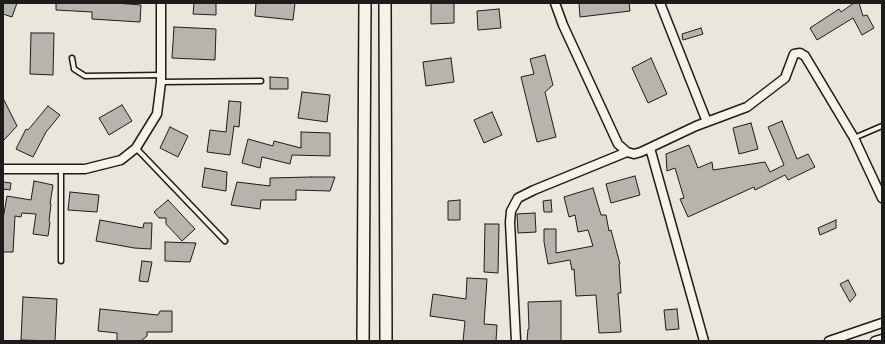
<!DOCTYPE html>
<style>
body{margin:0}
#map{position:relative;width:885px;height:344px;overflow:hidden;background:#eae6dc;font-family:"Balsamiq Sans",sans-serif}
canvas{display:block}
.frame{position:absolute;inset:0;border:4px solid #1c1c1c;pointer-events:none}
</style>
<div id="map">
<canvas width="885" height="344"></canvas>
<div class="frame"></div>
</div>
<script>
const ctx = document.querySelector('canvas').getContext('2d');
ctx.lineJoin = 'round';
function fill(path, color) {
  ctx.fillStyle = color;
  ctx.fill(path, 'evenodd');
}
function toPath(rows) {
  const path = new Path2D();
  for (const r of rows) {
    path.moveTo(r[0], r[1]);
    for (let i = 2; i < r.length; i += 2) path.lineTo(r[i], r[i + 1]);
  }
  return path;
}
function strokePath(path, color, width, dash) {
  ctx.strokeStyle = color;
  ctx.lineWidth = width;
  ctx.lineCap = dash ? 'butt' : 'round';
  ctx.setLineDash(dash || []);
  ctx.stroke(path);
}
const building = toPath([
 [3,3,17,3,12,17,3,14,3,3],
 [56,3,116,3,141,5,140,22,92,19,92,12,56,10,56,3],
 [194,3,216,3,216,15,193,14,194,3],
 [256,3,295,3,293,20,255,16,256,3],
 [431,3,454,3,454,23,431,24,431,3],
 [579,3,629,3,630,11,580,17,579,3],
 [854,3,859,3,863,16,867,15,874,28,862,35,853,18,817,40,810,28,839,9,841,12,854,3],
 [499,9,501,28,478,30,477,11,499,9],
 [174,27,216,29,215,60,172,58,174,27],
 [701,28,703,34,683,40,682,34,701,28],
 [31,33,54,33,53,75,30,74,31,33],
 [545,55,553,85,545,92,556,137,537,142,521,77,534,74,530,59,545,55],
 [451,58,454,82,426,86,423,62,451,58],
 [651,58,667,94,648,103,632,68,651,58],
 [270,77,288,78,288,89,270,89,270,77],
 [302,92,330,95,327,122,298,118,302,92],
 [3,98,17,126,3,141,3,98],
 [229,101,241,102,239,127,234,126,230,155,207,152,210,130,226,132,229,101],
 [122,105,132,121,109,135,99,118,122,105],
 [48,106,60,115,46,132,33,157,16,149,26,129,28,130,48,106],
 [492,112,502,135,484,143,474,120,492,112],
 [782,121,797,159,808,154,815,167,788,180,785,175,755,190,754,187,688,217,680,199,684,198,675,168,667,171,666,154,689,145,698,168,712,162,713,170,765,162,770,172,784,165,768,127,782,121],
 [751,123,758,149,739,154,733,128,751,123],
 [170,127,188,136,178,157,160,148,170,127],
 [301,132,330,133,330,156,292,155,290,164,262,157,260,168,242,163,248,139,273,146,274,141,301,148,301,132],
 [205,168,227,172,226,191,202,187,205,168],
 [635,176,640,195,611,203,606,184,635,176],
 [311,177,335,177,330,191,296,190,296,200,261,200,260,209,231,205,237,182,270,186,270,178,311,177],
 [34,181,53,185,50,204,51,204,49,221,50,222,48,236,33,234,36,214,22,213,21,217,15,216,13,252,3,252,3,219,7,196,31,200,34,181],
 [3,182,11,183,10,190,3,189,3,182],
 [593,188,601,215,606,215,609,231,611,230,620,264,619,264,621,293,618,293,621,332,599,333,596,295,576,296,574,269,572,270,570,260,548,264,544,242,544,229,556,229,556,253,593,246,588,230,578,232,575,215,569,217,564,197,593,188],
 [70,192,99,195,97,212,68,210,70,192],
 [168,200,195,229,182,241,166,224,166,218,159,218,154,212,168,200],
 [460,200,460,220,448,220,448,201,460,200],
 [551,200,552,212,544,212,543,201,551,200],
 [535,213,536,232,518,233,517,214,535,213],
 [100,220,143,228,144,223,152,223,151,249,134,248,96,241,100,220],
 [836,220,836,228,820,235,818,228,836,220],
 [485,224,499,224,498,273,484,272,485,224],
 [165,242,196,243,190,262,165,261,165,242],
 [142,261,152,262,148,282,139,281,142,261],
 [467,278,487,279,484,324,497,325,496,341,463,341,465,321,430,316,433,294,466,299,467,278],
 [848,280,856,295,850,302,840,284,848,280],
 [23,297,57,299,55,341,21,340,23,297],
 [561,301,561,341,527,341,528,329,529,329,528,302,561,301],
 [100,309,158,315,160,311,172,311,172,332,147,332,147,336,141,341,117,341,117,333,98,331,100,309],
 [677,309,679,329,666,330,664,310,677,309]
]);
const service = toPath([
 [72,58,74,69,85,76,161,75],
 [161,82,261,81],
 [854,138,882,126],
 [136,148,225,241],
 [61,169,61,261]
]);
const minor = toPath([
 [555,3,563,25,618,144,627,152,634,154,641,152,696,126,747,107,785,78,794,54,800,53,805,56,854,138,882,198],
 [660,3,707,122],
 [650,148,704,341],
 [3,169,85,169,121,160,136,148,157,114,161,82,161,3],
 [516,341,510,222,511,211,518,198,534,190,627,152],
 [829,341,882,323],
 [875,341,882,339]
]);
const secondary = toPath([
 [385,3,386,341],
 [363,341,365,3]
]);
fill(building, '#b6b4ac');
strokePath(building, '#1c1c1c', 1);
strokePath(service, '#1c1c1c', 7);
strokePath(minor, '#1c1c1c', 11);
strokePath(secondary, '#1c1c1c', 14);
strokePath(service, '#f7f3e8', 4);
strokePath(minor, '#f7f3e8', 8);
strokePath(secondary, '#f7f3e8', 11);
</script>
